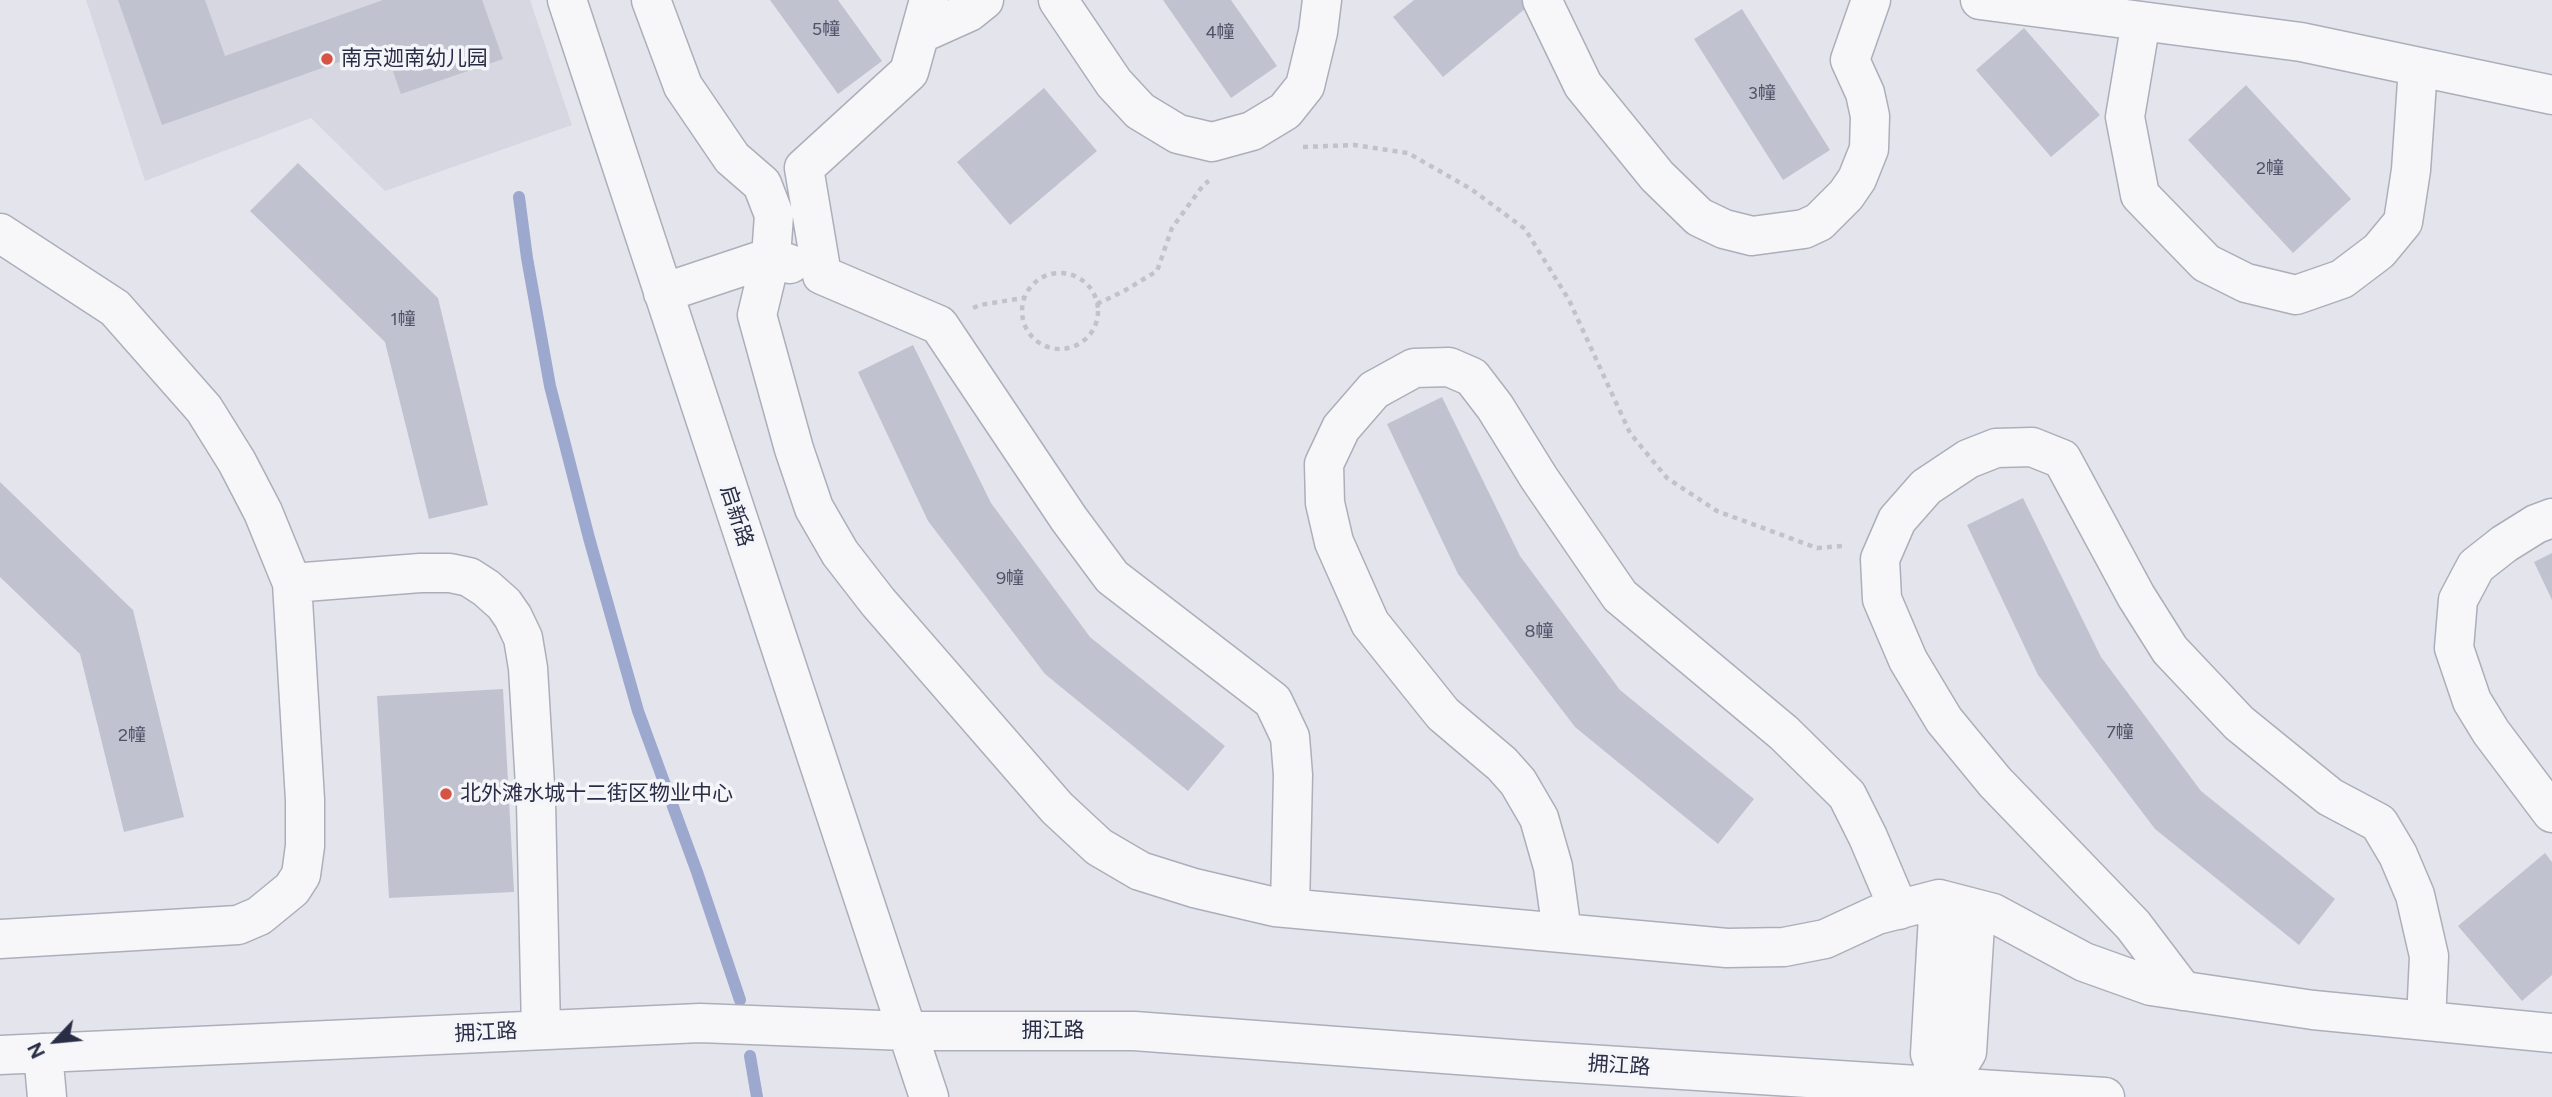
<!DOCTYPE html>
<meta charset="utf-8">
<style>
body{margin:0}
#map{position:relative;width:2552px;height:1097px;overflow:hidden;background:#e4e5ec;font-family:Figtree,sans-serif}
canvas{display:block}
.north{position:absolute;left:21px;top:1006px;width:70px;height:70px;-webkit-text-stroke:5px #f4f5f9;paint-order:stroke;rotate:244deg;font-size:19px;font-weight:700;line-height:28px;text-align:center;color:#2a2d46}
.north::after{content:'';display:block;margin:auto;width:24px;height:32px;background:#2a2d46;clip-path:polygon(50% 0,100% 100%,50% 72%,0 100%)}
</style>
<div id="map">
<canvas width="2552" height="1097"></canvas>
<div class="north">N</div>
</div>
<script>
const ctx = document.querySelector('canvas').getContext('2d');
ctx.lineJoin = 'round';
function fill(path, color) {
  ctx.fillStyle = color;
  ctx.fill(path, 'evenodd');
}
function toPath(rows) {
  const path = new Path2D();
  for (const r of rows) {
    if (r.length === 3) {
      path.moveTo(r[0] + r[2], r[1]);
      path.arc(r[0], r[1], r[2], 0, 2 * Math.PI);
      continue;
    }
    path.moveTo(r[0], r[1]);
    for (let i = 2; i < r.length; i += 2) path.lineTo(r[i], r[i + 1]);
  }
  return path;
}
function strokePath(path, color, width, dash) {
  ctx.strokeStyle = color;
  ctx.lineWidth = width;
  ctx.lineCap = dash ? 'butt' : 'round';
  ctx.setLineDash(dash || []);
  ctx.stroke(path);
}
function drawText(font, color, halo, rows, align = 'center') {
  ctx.font = font + ' Figtree,"Noto Sans SC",sans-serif';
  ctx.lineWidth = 7;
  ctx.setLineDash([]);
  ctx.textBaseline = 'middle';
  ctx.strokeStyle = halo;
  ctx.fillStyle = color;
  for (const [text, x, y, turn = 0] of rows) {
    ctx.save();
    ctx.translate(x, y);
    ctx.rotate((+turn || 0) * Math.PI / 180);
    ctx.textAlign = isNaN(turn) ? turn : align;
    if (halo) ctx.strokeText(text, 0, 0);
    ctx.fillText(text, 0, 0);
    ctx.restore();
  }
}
const built = toPath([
 [86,0,530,0,572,125,385,191,311,118,145,181]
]);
const stream = toPath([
 [519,197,527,258,550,386,589,538,638,711,697,872,740,1000],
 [750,1056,757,1097]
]);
const building = toPath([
 [118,0,205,0,225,56,383,0,482,0,503,59,401,94,384,46,162,125],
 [770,0,838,0,882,61,838,94],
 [1163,0,1231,0,1277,66,1231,98],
 [1414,0,1529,0,1532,3,1443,77,1393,17],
 [1742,9,1830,150,1783,180,1694,39],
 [2024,28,2100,115,2051,157,1976,70],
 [2246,85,2351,199,2293,253,2188,140],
 [1044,88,1097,151,1010,225,957,162],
 [298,163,438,298,488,505,429,519,385,342,250,211],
 [913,345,991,503,1090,637,1225,746,1188,791,1045,674,928,521,858,372],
 [1442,397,1520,556,1620,690,1754,799,1718,844,1575,727,1458,574,1387,424],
 [0,482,133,610,184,817,124,832,80,654,0,577],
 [2023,498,2101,657,2201,791,2335,899,2299,945,2155,829,2038,675,1967,525],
 [2552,553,2552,600,2534,562],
 [503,689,514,892,389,898,377,696],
 [2545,853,2552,862,2552,975,2522,1001,2458,926]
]);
const path = toPath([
 [1303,147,1354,145,1408,153,1471,189,1525,229,1569,300,1630,433,1667,478,1717,511,1817,548,1843,546],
 [1060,311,38],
 [1097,304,1124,291,1157,271,1172,228,1204,184,1209,181],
 [973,308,980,305,1023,298]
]);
const minor = toPath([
 [567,0,929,1097],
 [651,0,683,86,732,158,762,184,774,215,771,257,757,315,794,449,814,508,840,553,878,602,1057,808,1099,847,1140,871,1194,888,1275,907,1727,948,1784,947,1825,939,1877,915,1939,899,1993,913,2084,962,2151,986,2313,1010,2552,1033],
 [929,0,909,72,804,168,822,275,939,325,1069,519,1112,577,1273,701,1290,737,1293,775,1290,908],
 [1058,0,1114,83,1140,111,1178,134,1212,142,1252,131,1285,111,1305,86,1318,32,1322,0],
 [1542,0,1583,85,1657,176,1699,217,1724,229,1752,236,1804,229,1819,222,1846,195,1857,179,1869,149,1870,116,1865,93,1850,60,1871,0],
 [1980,0,2301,42,2552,95],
 [2141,21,2125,117,2140,195,2206,263,2246,283,2296,295,2342,279,2379,251,2403,222,2411,170,2418,67],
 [920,34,969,12,984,0],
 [0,233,115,308,204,409,237,462,263,512,292,583,305,800,305,846,301,875,292,889,259,916,238,925,0,939],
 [663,293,771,257,790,264],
 [2552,518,2536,524,2504,544,2476,566,2458,600,2454,648,2472,701,2491,732,2552,813],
 [292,583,420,573,450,573,469,577,486,588,504,604,513,617,523,638,528,668,536,802,541,1030],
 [1939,899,1930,1054,1948,1097],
 [1562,932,1553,867,1539,818,1518,782,1502,764,1443,714,1370,623,1334,542,1325,503,1324,464,1341,428,1374,390,1414,368,1449,367,1472,377,1495,407,1539,478,1620,596,1784,733,1847,795,1868,837,1899,910],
 [2183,991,2133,925,1995,782,1944,720,1908,660,1882,599,1880,559,1897,520,1926,487,1968,459,1996,448,2032,447,2062,459,2136,596,2170,650,2239,723,2330,797,2379,823,2398,855,2415,895,2429,956,2426,1021],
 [43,1053,47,1097],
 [0,1055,700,1023,906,1031,1134,1031,1525,1060,2105,1097],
 [1945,1087,1967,1052,1976,909]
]);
const markers = [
 [327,59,7,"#d65444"],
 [446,794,7,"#d65444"]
];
const numberNames = [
 ["5幢",826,30],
 ["4幢",1220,33],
 ["3幢",1762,94],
 ["2幢",2270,169],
 ["1幢",403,320],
 ["9幢",1010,579],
 ["8幢",1539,632],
 ["7幢",2120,733],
 ["2幢",132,736]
];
const poiNames = [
 ["南京迦南幼儿园",341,59],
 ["北外滩水城十二街区物业中心",460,794]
];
const streetNames = [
 ["启新路",736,516,72],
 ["拥江路",1053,1031],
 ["拥江路",486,1033,-3],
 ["拥江路",1619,1066,4]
];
fill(built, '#d6d7e1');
strokePath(stream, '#9da8ce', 12);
fill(building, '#c0c2cf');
strokePath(minor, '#acaeba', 41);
strokePath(path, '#c2c2cb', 4.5, [5, 5]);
strokePath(minor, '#f7f7fa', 38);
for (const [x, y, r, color] of markers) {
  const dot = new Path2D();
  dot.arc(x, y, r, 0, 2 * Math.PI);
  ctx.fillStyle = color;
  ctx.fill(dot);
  strokePath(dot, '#f4f5f9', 2.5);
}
drawText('18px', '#505268', null, numberNames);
drawText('21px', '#2a2d46', '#f4f5f9', poiNames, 'left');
drawText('21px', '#2a2d46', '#f4f5f9', streetNames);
</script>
